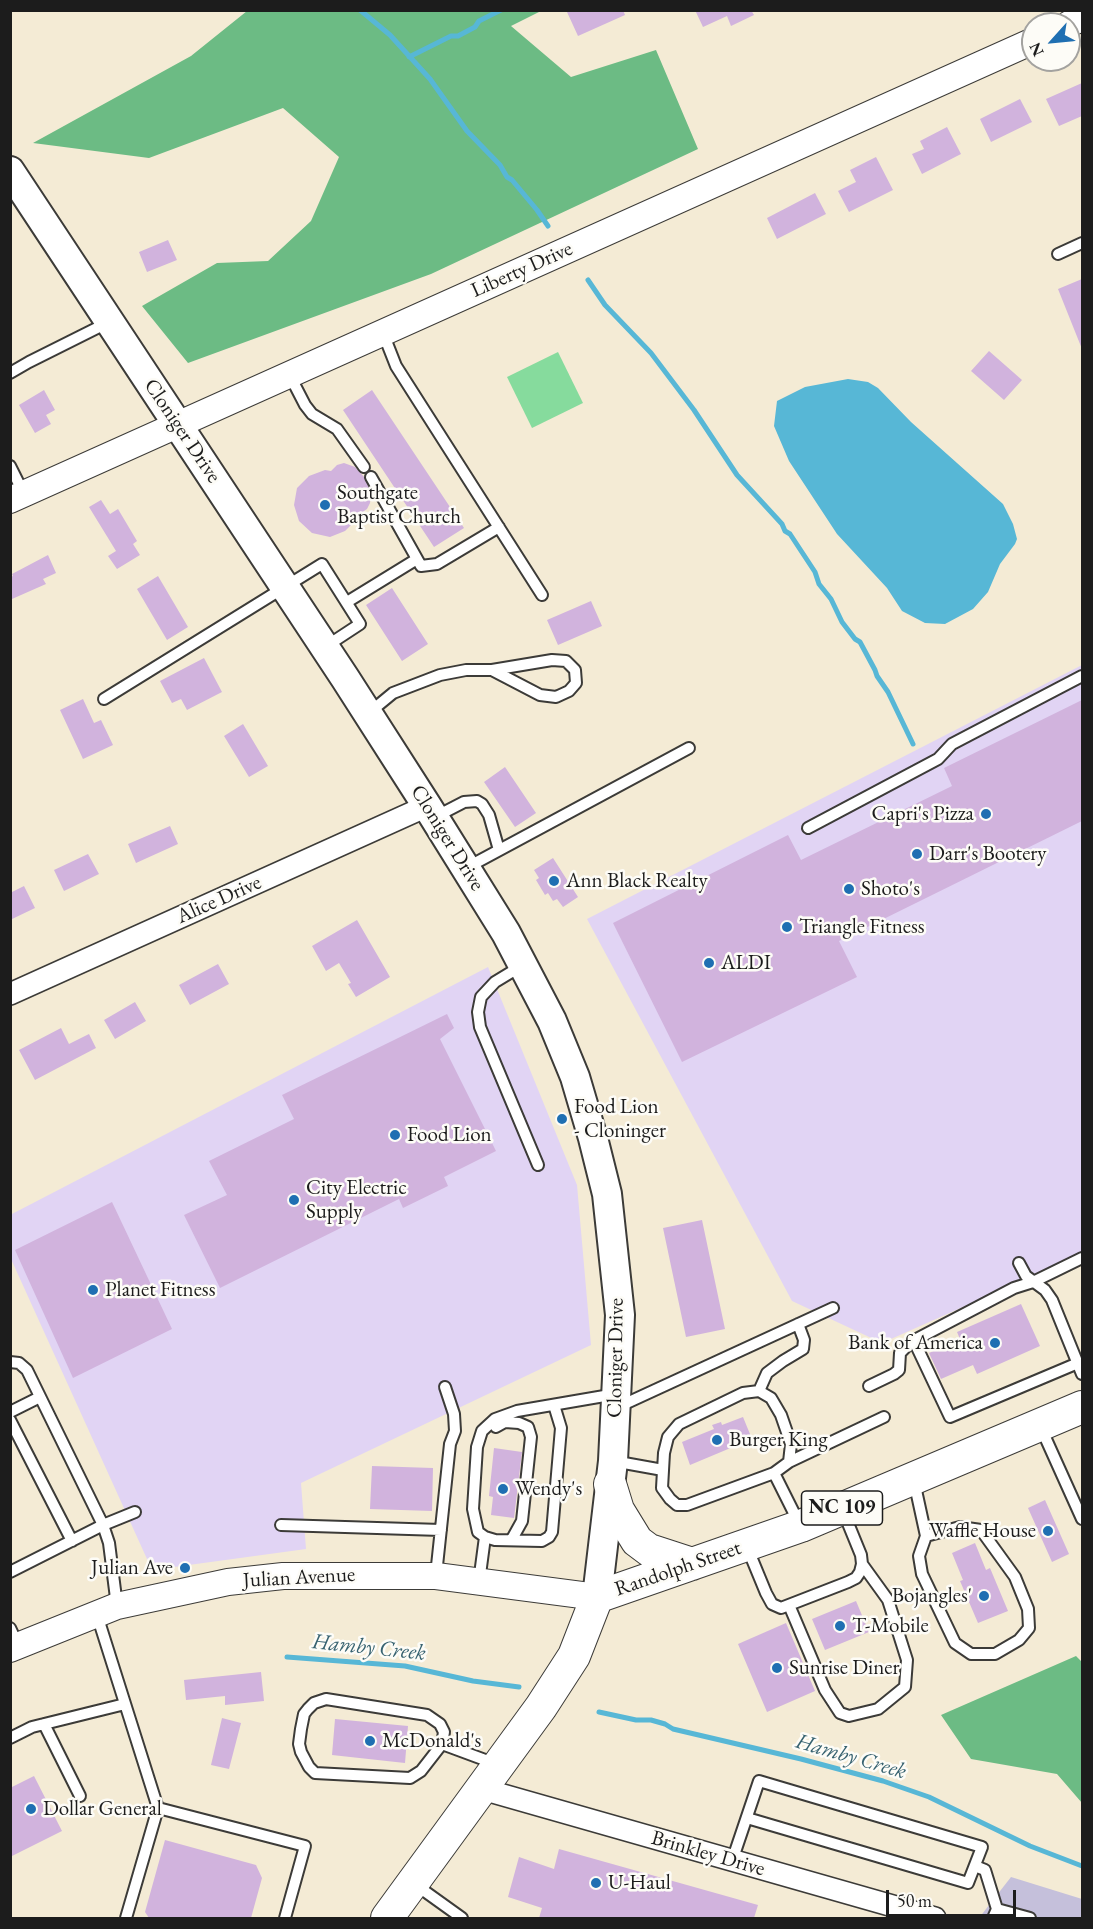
<!DOCTYPE html>
<style>
body{margin:0}
#map{position:relative;width:1093px;height:1929px;overflow:hidden;background:#f4ebd5;font-family:"EB Garamond",serif}
canvas{display:block}
.frame{position:absolute;inset:0;border:12px solid #1c1c1c;pointer-events:none}
.north{position:absolute;left:1021px;top:12px;width:60px;height:60px;box-sizing:border-box;background:#fdfcf7;border:2px solid #a3a29f;border-radius:50%;rotate:243deg;font-size:16px;font-weight:700;line-height:24px;text-align:center;color:#1c1c1c}
.north::after{content:'';display:block;margin:auto;width:21px;height:27px;background:#1f6fb2;clip-path:polygon(50% 0,100% 100%,50% 72%,0 100%)}
.scale{position:absolute;left:886px;top:1890px;width:130px;height:27px;box-sizing:border-box;border:3px solid #1c1c1c;border-top:0;padding-left:8px;font-size:18px;line-height:21px;white-space:nowrap;color:#1c1c1c;-webkit-text-stroke:4px #fdfcf7;paint-order:stroke}
</style>
<div id="map">
<canvas width="1093" height="1929"></canvas>
<div class="frame"></div>
<div class="north">N</div>
<div class="scale">50 m</div>
</div>
<script>
const ctx = document.querySelector('canvas').getContext('2d');
ctx.lineJoin = 'round';
function fill(path, color) {
  ctx.fillStyle = color;
  ctx.fill(path, 'evenodd');
}
function toPath(rows) {
  const path = new Path2D();
  for (const r of rows) {
    path.moveTo(r[0], r[1]);
    for (let i = 2; i < r.length; i += 2) path.lineTo(r[i], r[i + 1]);
  }
  return path;
}
function strokePath(path, color, width, dash) {
  ctx.strokeStyle = color;
  ctx.lineWidth = width;
  ctx.lineCap = dash ? 'butt' : 'round';
  ctx.setLineDash(dash || []);
  ctx.stroke(path);
}
function drawText(font, color, halo, rows, align = 'center') {
  ctx.font = font + ' "EB Garamond",serif';
  ctx.lineWidth = 5;
  ctx.setLineDash([]);
  ctx.textBaseline = 'middle';
  ctx.strokeStyle = halo;
  ctx.fillStyle = color;
  for (const [text, x, y, turn = 0] of rows) {
    ctx.save();
    ctx.translate(x, y);
    ctx.rotate((+turn || 0) * Math.PI / 180);
    ctx.textAlign = isNaN(turn) ? turn : align;
    if (halo) ctx.strokeText(text, 0, 0);
    ctx.fillText(text, 0, 0);
    ctx.restore();
  }
}
const built = toPath([
 [1082,665,1082,1254,882,1343,792,1301,587,919],
 [488,967,577,1185,591,1345,301,1483,306,1549,152,1570,11,1259,10,1215]
]);
const industrial = toPath([
 [1011,1877,1082,1899,1082,1918,979,1918]
]);
const green = toPath([
 [558,352,583,403,532,428,507,377]
]);
const forest = toPath([
 [543,10,511,26,571,77,656,50,698,149,431,274,188,363,142,306,217,263,268,261,311,221,339,157,283,108,149,158,33,143,191,56,247,11],
 [1076,1656,1082,1662,1082,1803,1057,1774,971,1759,941,1715]
]);
const water = toPath([
 [848,379,868,382,878,388,911,422,1003,504,1013,524,1017,539,1015,544,1000,564,988,592,973,609,945,624,925,623,902,611,887,588,837,534,789,461,774,426,777,401,805,387]
]);
const stream = toPath([
 [360,10,390,35,430,79,467,131,500,165,507,177,512,180,537,210,548,226],
 [409,57,451,36,458,36,475,27,479,21,501,10],
 [588,280,605,305,651,353,694,410,737,475,782,524,785,531,790,534,815,572,819,584,831,599,842,622,855,639,860,642,875,670,877,676,888,692,913,744],
 [287,1657,405,1666,473,1681,519,1687],
 [599,1712,636,1720,651,1720,665,1724,673,1729,801,1759,883,1781,929,1797,1030,1846,1082,1866]
]);
const building = toPath([
 [570,10,623,10,625,15,578,36,567,12],
 [695,10,751,10,754,15,731,26,727,16,703,27],
 [1082,83,1082,116,1059,126,1046,99],
 [1020,99,1032,122,991,142,980,119],
 [947,127,961,154,922,174,912,154,924,149,920,141],
 [876,157,893,190,849,212,838,191,856,182,850,170],
 [815,193,826,214,777,239,767,218],
 [168,240,177,260,147,272,139,252],
 [1082,279,1082,349,1058,289],
 [989,351,1022,380,1004,400,971,371],
 [44,390,55,410,46,415,51,424,35,433,19,405],
 [372,390,464,528,434,547,343,410],
 [344,463,355,467,366,479,371,493,370,503,367,509,358,515,358,518,345,531,330,537,312,533,299,521,294,505,297,488,309,476,325,470,331,471,337,465],
 [101,500,110,514,118,509,137,541,133,544,140,555,117,569,108,556,116,551,89,507],
 [48,555,56,573,43,579,46,584,12,599,10,595,10,577,13,576,12,574],
 [158,576,188,627,167,640,137,589],
 [392,588,428,644,402,661,366,605],
 [591,601,602,626,558,645,547,620],
 [204,658,222,692,187,710,181,699,172,703,160,681],
 [83,699,94,723,101,720,113,745,83,759,60,710],
 [1082,700,1082,821,839,941,857,977,682,1062,613,923,788,835,801,860,952,786,944,768],
 [243,724,268,766,249,777,224,736],
 [505,767,536,813,515,827,484,782],
 [170,826,178,844,136,863,128,844],
 [88,854,99,874,64,891,54,870],
 [553,858,578,897,563,907,557,899,553,901,548,893,545,895,536,880,539,878,534,870],
 [24,886,35,908,10,920,10,893],
 [357,920,390,977,356,997,348,984,351,983,339,963,326,971,312,946],
 [218,964,229,984,190,1005,179,985],
 [135,1002,146,1021,115,1039,104,1020],
 [447,1014,454,1028,440,1039,496,1151,444,1177,448,1186,403,1208,399,1199,220,1288,184,1215,227,1195,209,1161,294,1119,282,1095],
 [61,1028,69,1044,89,1034,96,1048,35,1080,19,1050],
 [112,1202,172,1329,73,1378,15,1250],
 [702,1220,725,1329,686,1337,663,1228],
 [1021,1304,1040,1346,977,1374,973,1365,941,1379,929,1353,960,1339,957,1332],
 [743,1417,752,1439,690,1465,682,1442,714,1429,712,1425,721,1422,722,1425],
 [494,1448,522,1452,514,1518,491,1515,493,1497,489,1496],
 [372,1466,433,1468,432,1511,370,1509],
 [1045,1500,1069,1554,1052,1562,1028,1508],
 [975,1543,986,1570,990,1568,1008,1611,978,1623,960,1581,963,1580,952,1553],
 [856,1601,869,1632,825,1650,812,1619],
 [786,1623,815,1691,767,1712,738,1644],
 [261,1672,264,1701,225,1705,225,1696,186,1700,184,1680],
 [222,1718,241,1723,229,1769,211,1765],
 [335,1719,408,1726,405,1763,332,1755],
 [34,1776,62,1831,10,1857,10,1788],
 [165,1840,256,1865,262,1878,251,1918,149,1918,145,1912],
 [559,1849,758,1905,754,1918,539,1918,542,1908,508,1897,519,1857,554,1869]
]);
const service = toPath([
 [1058,254,1082,243],
 [383,333,396,366,542,595],
 [10,373,29,362,109,322],
 [289,374,305,405,312,414,337,429,364,467],
 [10,466,24,494],
 [371,477,421,566,437,564,499,527],
 [347,602,417,559],
 [104,699,322,564,360,624,325,647],
 [370,712,393,693,440,675,466,670,492,670,540,695,556,697,569,691,576,683,575,670,566,661,552,660,492,670],
 [435,817,464,802,477,801,482,804,489,815,499,850],
 [808,828,938,759,952,744,1082,676],
 [466,868,689,748],
 [523,965,495,982,481,997,478,1012,480,1027,538,1165],
 [1019,1263,1026,1276,1045,1290,1052,1300,1082,1374],
 [914,1341,950,1417,1078,1363],
 [10,1362,19,1363,27,1370,103,1525,109,1543,117,1606],
 [869,1386,894,1374,899,1370,900,1353,911,1342,1014,1288,1033,1282,1082,1258],
 [759,1391,771,1398,781,1415,791,1444,789,1462,774,1473,687,1505,677,1505,670,1499,662,1488,664,1453,668,1437,679,1424,743,1393,759,1391],
 [759,1391,767,1373,783,1361,803,1349,804,1340,798,1324],
 [554,1405,561,1428,552,1532,549,1537,542,1541,495,1540,485,1537,478,1532,473,1509,477,1447,482,1431,495,1419,517,1411,616,1394],
 [618,1407,833,1308],
 [10,1412,40,1397],
 [10,1420,72,1541],
 [496,1427,505,1422,519,1423,528,1427,531,1437,522,1521,512,1539],
 [1041,1428,1082,1519],
 [613,1461,663,1470],
 [789,1462,884,1417],
 [774,1473,799,1523],
 [914,1481,926,1536,919,1556,922,1574,955,1643,971,1654,995,1654,1019,1640,1029,1628,1028,1609,1015,1577,981,1530,960,1527,926,1536],
 [281,1525,441,1530],
 [747,1547,766,1593,772,1604,781,1608,848,1582,856,1578,860,1572,862,1564,861,1555,843,1511],
 [10,1572,103,1525,135,1512],
 [436,1575,450,1444,455,1431,454,1414,445,1387],
 [479,1582,485,1537],
 [789,1605,825,1690,840,1713,849,1716,878,1709,905,1687,907,1660,888,1600,862,1564],
 [97,1615,158,1808,126,1918],
 [10,1628,18,1645],
 [326,1699,427,1715,440,1724,444,1732,442,1744,421,1771,410,1778,315,1773,309,1767,301,1752,299,1744,301,1729,304,1714,308,1709,314,1703,326,1699],
 [44,1724,80,1796],
 [10,1738,32,1727,125,1704],
 [442,1744,496,1764],
 [158,1808,305,1846,285,1918],
 [732,1861,759,1781,982,1847,968,1883,747,1818],
 [975,1866,985,1870,997,1909,993,1918],
 [416,1885,462,1918],
 [997,1909,1030,1918]
]);
const minor = toPath([
 [10,994,427,806],
 [482,1789,935,1918]
]);
const tertiary = toPath([
 [1069,24,1082,18],
 [10,500,1033,41],
 [10,1649,117,1606,228,1582,283,1576,436,1576,597,1597]
]);
const secondary = toPath([
 [10,171,345,678,427,806,506,933,552,1021,575,1077,593,1138,607,1194,620,1315,613,1461,597,1597]
]);
const primary = toPath([
 [610,1484,618,1510,637,1541,649,1550,692,1564],
 [387,1918,541,1707,574,1656,597,1597,801,1526,1082,1407]
]);
const markers = [
 [325,505,6,"#1f6fb2"],
 [986,814,6,"#1f6fb2"],
 [917,854,6,"#1f6fb2"],
 [554,881,6,"#1f6fb2"],
 [849,889,6,"#1f6fb2"],
 [787,927,6,"#1f6fb2"],
 [709,963,6,"#1f6fb2"],
 [562,1119,6,"#1f6fb2"],
 [395,1135,6,"#1f6fb2"],
 [294,1200,6,"#1f6fb2"],
 [93,1290,6,"#1f6fb2"],
 [995,1343,6,"#1f6fb2"],
 [717,1440,6,"#1f6fb2"],
 [503,1489,6,"#1f6fb2"],
 [1048,1531,6,"#1f6fb2"],
 [185,1568,6,"#1f6fb2"],
 [984,1596,6,"#1f6fb2"],
 [840,1626,6,"#1f6fb2"],
 [777,1668,6,"#1f6fb2"],
 [370,1741,6,"#1f6fb2"],
 [31,1809,6,"#1f6fb2"],
 [596,1883,6,"#1f6fb2"]
];
const shields = [
 [842,1508,81]
];
const shieldNames = [
 ["NC 109",842,1508]
];
const streetNames = [
 ["Liberty Drive",522,270,-24],
 ["Cloniger Drive",182,431,56],
 ["Cloniger Drive",447,838,58],
 ["Alice Drive",219,900,-24],
 ["Cloniger Drive",616,1358,-89],
 ["Randolph Street",678,1569,-19],
 ["Julian Avenue",299,1578,-3],
 ["Brinkley Drive",708,1854,16]
];
const poiNames = [
 ["Southgate",337,493],
 ["Baptist Church",337,517],
 ["Capri's Pizza",974,814,"right"],
 ["Darr's Bootery",929,854],
 ["Ann Black Realty",566,881],
 ["Shoto's",861,889],
 ["Triangle Fitness",799,927],
 ["ALDI",721,963],
 ["Food Lion",574,1107],
 ["- Cloninger",574,1131],
 ["Food Lion",407,1135],
 ["City Electric",306,1188],
 ["Supply",306,1212],
 ["Planet Fitness",105,1290],
 ["Bank of America",983,1343,"right"],
 ["Burger King",729,1440],
 ["Wendy's",515,1489],
 ["Waffle House",1036,1531,"right"],
 ["Julian Ave",173,1568,"right"],
 ["Bojangles'",972,1596,"right"],
 ["T-Mobile",852,1626],
 ["Sunrise Diner",789,1668],
 ["McDonald's",382,1741],
 ["Dollar General",43,1809],
 ["U-Haul",608,1883]
];
const waterNames = [
 ["Hamby Creek",369,1648,6],
 ["Hamby Creek",851,1757,16]
];
fill(built, '#e1d4f4');
fill(industrial, '#c5c0db');
fill(green, '#86db9d');
fill(forest, '#6cbb84');
fill(water, '#57b7d6');
strokePath(stream, '#57b7d6', 5);
fill(building, '#d1b3dd');
strokePath(service, '#3c3b38', 14);
strokePath(minor, '#3c3b38', 24);
strokePath(tertiary, '#3c3b38', 28);
strokePath(secondary, '#3c3b38', 32);
strokePath(primary, '#3c3b38', 34);
strokePath(service, '#fff', 10);
strokePath(minor, '#fff', 21);
strokePath(tertiary, '#fff', 26);
strokePath(secondary, '#fff', 28);
strokePath(primary, '#fff', 32);
for (const [x, y, r, color] of markers) {
  const dot = new Path2D();
  dot.arc(x, y, r, 0, 2 * Math.PI);
  ctx.fillStyle = color;
  ctx.fill(dot);
  strokePath(dot, '#fdfcf7', 2);
}
for (const [x, y, w] of shields) {
  const box = new Path2D();
  box.roundRect(x - w / 2, y - 17, w, 34, 4.5);
  ctx.fillStyle = '#fdfcf7';
  ctx.fill(box);
  strokePath(box, '#1c1c1c', 1.5);
}
drawText('bold 20px', '#1c1c1c', null, shieldNames);
drawText('21px', '#1c1c1c', '#fdfcf7', streetNames);
drawText('21px', '#1c1c1c', '#fdfcf7', poiNames, 'left');
drawText('italic 22px', '#376270', '#fdfcf7', waterNames);
</script>
